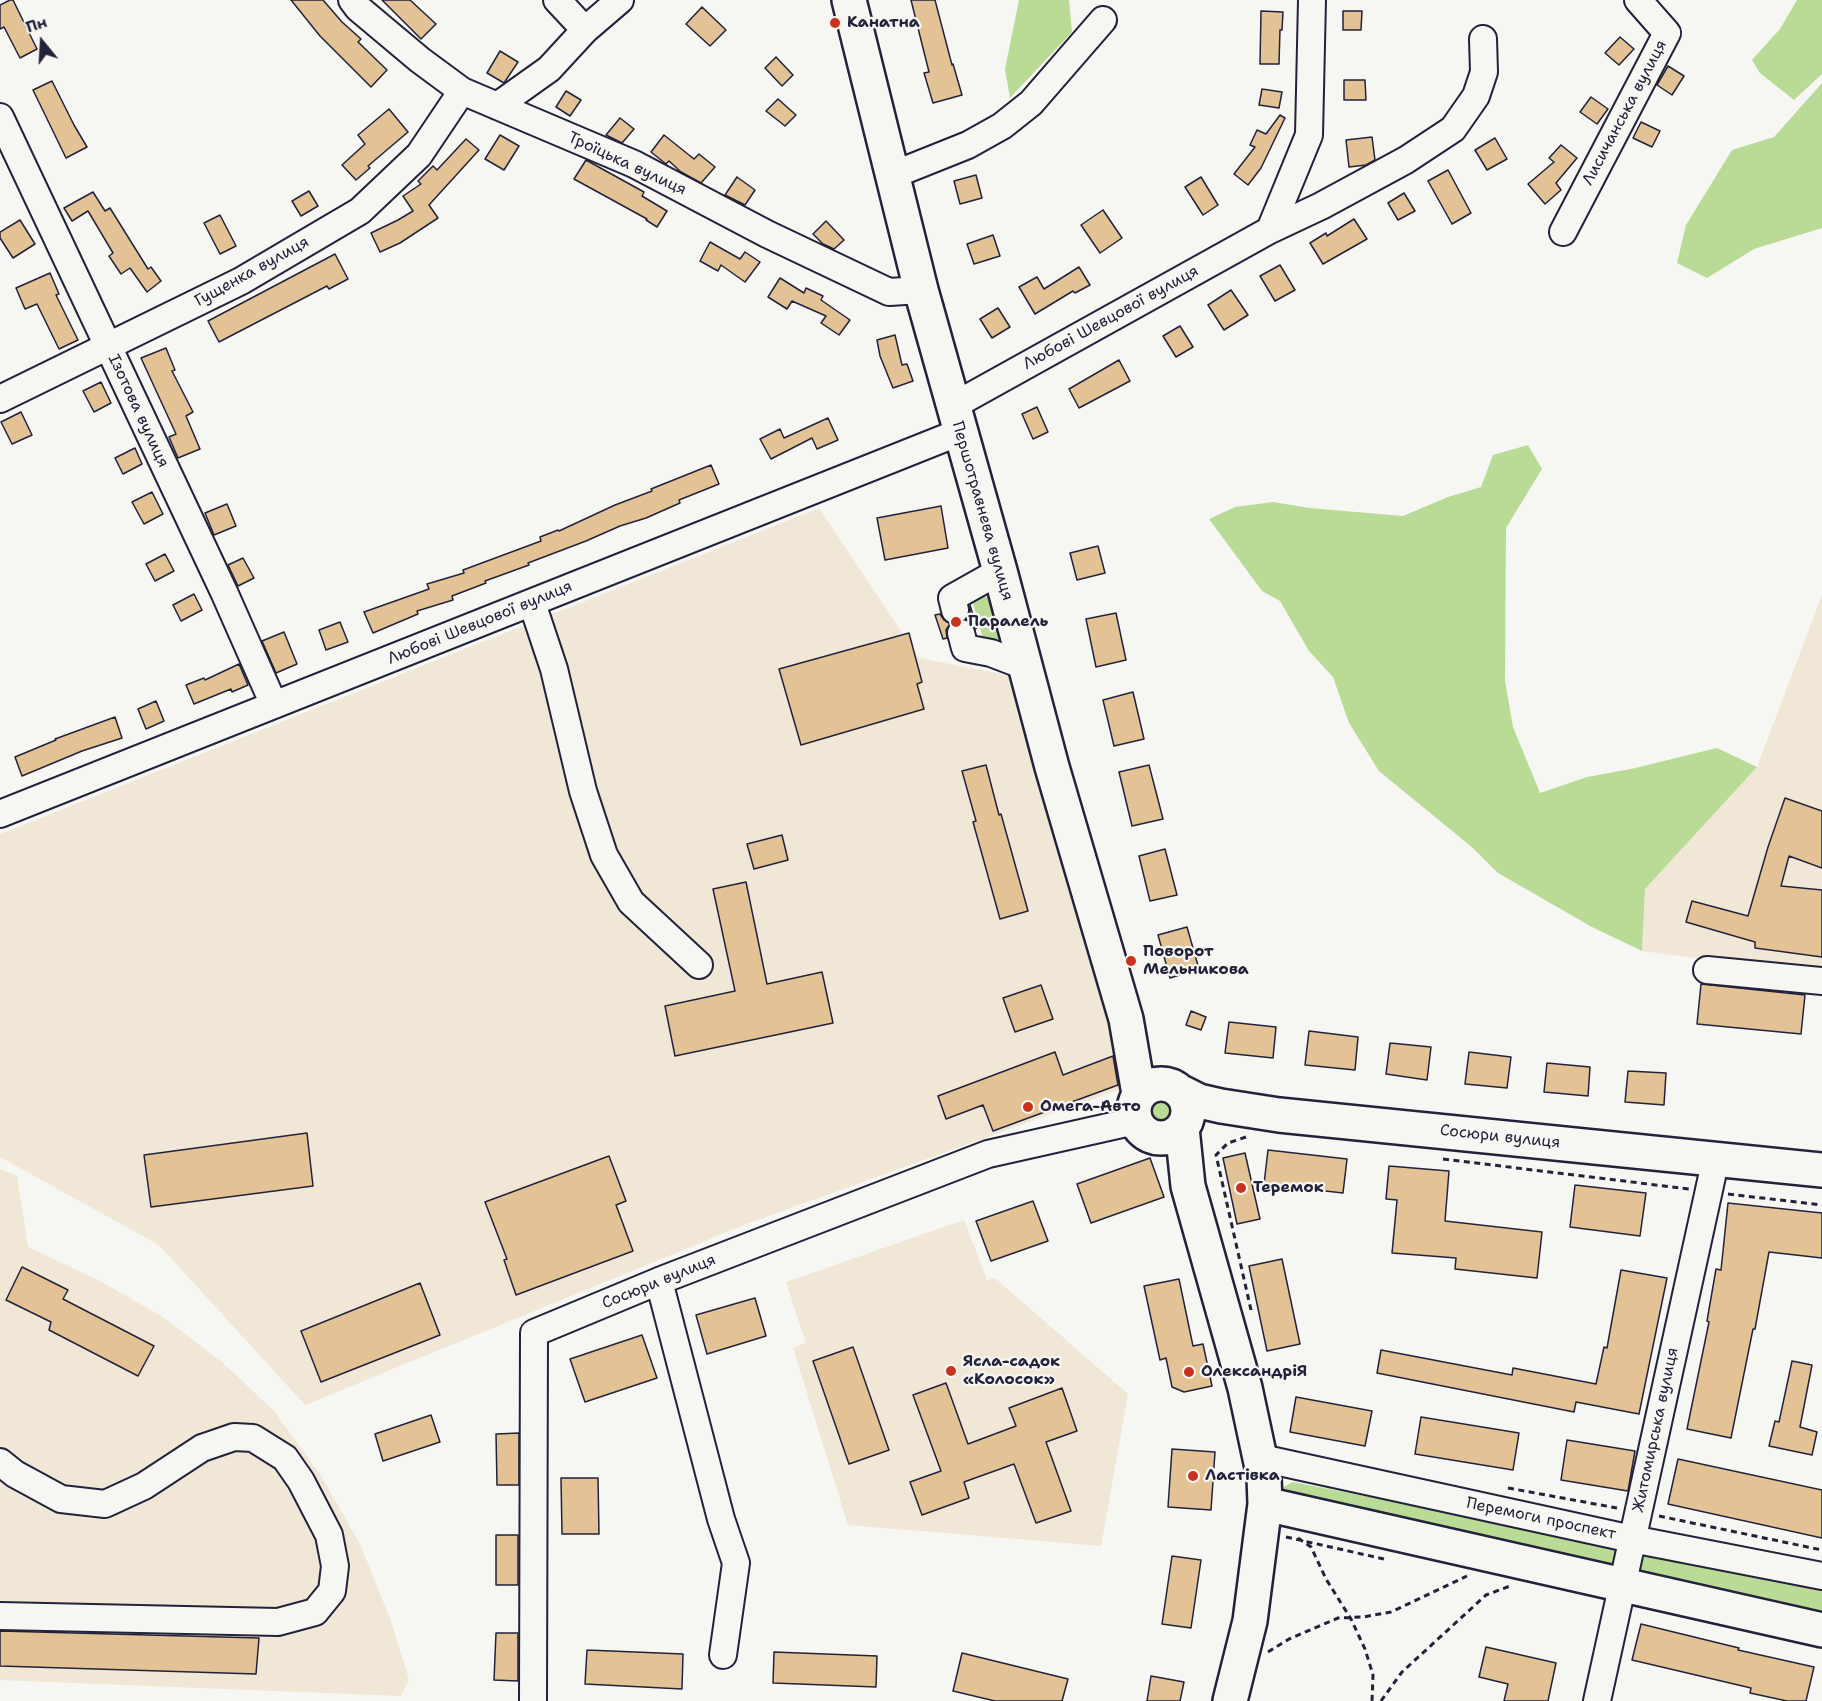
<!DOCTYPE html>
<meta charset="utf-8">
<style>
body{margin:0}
#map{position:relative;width:1822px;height:1701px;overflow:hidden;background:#f6f6f2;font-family:"Shantell Sans",sans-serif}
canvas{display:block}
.north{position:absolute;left:12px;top:12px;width:60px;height:60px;-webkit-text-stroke:4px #f6f6f2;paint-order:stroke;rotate:342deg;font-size:16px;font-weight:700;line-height:24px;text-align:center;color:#22223b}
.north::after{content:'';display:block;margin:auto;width:21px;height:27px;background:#22223b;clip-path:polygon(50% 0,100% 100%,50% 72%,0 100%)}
</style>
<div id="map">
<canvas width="1822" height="1701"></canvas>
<div class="north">Пн</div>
</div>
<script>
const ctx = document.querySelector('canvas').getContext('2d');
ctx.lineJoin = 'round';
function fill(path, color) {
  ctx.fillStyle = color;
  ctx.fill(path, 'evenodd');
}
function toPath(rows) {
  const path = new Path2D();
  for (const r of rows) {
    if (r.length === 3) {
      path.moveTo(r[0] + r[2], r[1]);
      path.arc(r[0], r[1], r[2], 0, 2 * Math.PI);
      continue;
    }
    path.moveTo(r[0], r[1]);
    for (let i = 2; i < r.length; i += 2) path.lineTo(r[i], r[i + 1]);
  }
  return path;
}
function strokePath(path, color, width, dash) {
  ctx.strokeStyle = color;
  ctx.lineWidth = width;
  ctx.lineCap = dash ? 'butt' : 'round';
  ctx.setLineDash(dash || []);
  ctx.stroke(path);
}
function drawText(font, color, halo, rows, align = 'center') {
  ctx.font = font + ' "Shantell Sans",sans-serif';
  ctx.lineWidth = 4.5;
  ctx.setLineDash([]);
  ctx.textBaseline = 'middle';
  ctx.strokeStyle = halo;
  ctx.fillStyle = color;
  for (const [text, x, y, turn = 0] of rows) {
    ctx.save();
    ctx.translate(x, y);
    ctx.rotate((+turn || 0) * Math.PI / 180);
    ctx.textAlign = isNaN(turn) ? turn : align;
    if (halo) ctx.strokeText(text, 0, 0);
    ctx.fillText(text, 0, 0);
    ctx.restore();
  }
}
const built = toPath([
 [819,508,919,658,1017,677,1129,1086,749,1223,305,1405,159,1245,0,1157,0,834],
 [1822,595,1822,975,1642,951,1645,889,1757,767],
 [0,1169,17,1176,28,1247,100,1281,163,1317,223,1363,274,1411,320,1474,360,1544,391,1621,409,1680,401,1696,0,1680],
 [964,1220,987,1280,995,1278,1128,1394,1101,1546,848,1525,793,1348,806,1343,786,1282]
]);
const green = toPath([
 [1019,0,1069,0,1072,32,1010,98,1005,69],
 [1797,0,1822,0,1822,74,1794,100,1760,73,1752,60,1780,29],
 [1822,83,1822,228,1754,249,1707,278,1677,263,1686,225,1732,150,1774,137],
 [1528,445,1542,469,1506,528,1505,681,1513,727,1540,793,1587,777,1631,769,1717,748,1757,767,1645,889,1642,951,1592,927,1498,873,1473,848,1379,771,1349,723,1333,677,1309,651,1280,601,1262,591,1209,519,1235,507,1273,502,1309,508,1403,516,1448,497,1481,487,1493,455],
 [982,594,988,598,1000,638,999,643,984,642,972,600],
 [1161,1112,10],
 [1293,1482,1601,1542,1612,1547,1616,1551,1618,1559,1616,1567,1280,1492,1281,1488],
 [1650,1554,1822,1584,1822,1623,1641,1572,1640,1566,1642,1558]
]);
const building = toPath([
 [10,0,13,0,37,49,20,58,4,27,0,29,0,5,10,0],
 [291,0,323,0,342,22,361,39,358,42,387,70,371,87,320,36,291,0],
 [382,0,410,0,436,24,421,39,382,0],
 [911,0,935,0,952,65,953,64,962,95,933,103,924,73,929,72,911,0],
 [702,7,726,30,710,46,686,24,702,7],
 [1261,11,1283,12,1282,30,1280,30,1279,64,1260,64,1261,11],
 [1343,11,1362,11,1361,30,1343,30,1343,11],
 [1620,37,1634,49,1619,65,1605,53,1620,37],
 [500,51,518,62,504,83,487,73,500,51],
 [776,57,793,75,782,86,765,68,776,57],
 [1668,66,1684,76,1672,95,1657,85,1668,66],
 [1344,80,1365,80,1366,100,1344,100,1344,80],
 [52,81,74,125,87,147,66,158,33,90,52,81],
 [1262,89,1282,92,1279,108,1259,105,1262,89],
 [566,91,581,100,570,116,556,107,566,91],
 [1591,97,1608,109,1597,124,1580,112,1591,97],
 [778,99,796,115,785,126,766,111,778,99],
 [389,109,408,132,368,166,370,168,356,180,342,165,365,144,358,135,389,109],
 [1280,115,1285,118,1261,168,1248,185,1234,174,1255,147,1250,145,1257,130,1266,134,1280,115],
 [620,118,634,129,622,143,606,135,620,118],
 [1641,122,1660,131,1652,147,1633,138,1641,122],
 [500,135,519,146,504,170,485,159,500,135],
 [664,135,694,159,699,154,715,167,701,183,681,172,669,161,666,164,651,152,664,135],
 [1372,137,1375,160,1366,165,1349,167,1346,140,1372,137],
 [1495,138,1507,159,1487,170,1475,150,1495,138],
 [466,139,479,150,429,205,438,218,400,243,380,252,371,233,398,220,413,211,403,196,421,184,418,181,433,166,437,170,466,139],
 [1561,145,1577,158,1556,183,1561,190,1545,204,1528,184,1554,162,1549,158,1561,145],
 [586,160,644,192,642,196,667,211,657,227,646,220,647,219,574,179,586,160],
 [1448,170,1471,213,1452,224,1428,181,1448,170],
 [976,175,982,198,960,204,954,181,976,175],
 [737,177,755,190,745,205,725,195,737,177],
 [1201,177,1218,205,1203,215,1185,187,1201,177],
 [309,191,318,206,301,216,292,201,309,191],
 [93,192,105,211,110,208,148,269,151,267,161,281,147,292,130,268,121,274,109,256,113,253,88,211,72,221,64,208,93,192],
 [1404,193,1415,211,1398,220,1388,203,1404,193],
 [1103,210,1122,238,1100,253,1081,225,1103,210],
 [220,215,236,246,220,254,204,223,220,215],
 [1354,219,1367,239,1323,264,1310,243,1326,233,1327,236,1354,219],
 [20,220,35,244,13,258,0,238,0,232,20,220],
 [826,221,844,240,834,249,823,244,813,234,826,221],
 [993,235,1000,256,974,264,967,244,993,235],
 [710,242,740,259,745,252,760,262,745,282,721,265,718,271,700,261,710,242],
 [335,254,348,279,329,289,327,286,219,342,208,321,335,254],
 [1280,265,1295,290,1275,301,1260,276,1280,265],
 [1079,267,1090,285,1075,293,1073,291,1035,314,1019,287,1037,277,1044,289,1079,267],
 [50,273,59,294,56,295,78,340,59,349,37,304,25,309,16,288,50,273],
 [780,278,804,293,806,288,823,296,821,300,850,320,839,335,821,323,826,316,792,301,787,309,768,297,780,278],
 [1231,290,1248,315,1224,330,1208,305,1231,290],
 [998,308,1010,327,992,338,980,319,998,308],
 [1180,326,1193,347,1176,357,1163,336,1180,326],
 [895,335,902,365,907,364,913,381,893,388,880,356,877,340,895,335],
 [166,348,175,370,172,371,193,412,186,416,200,449,178,458,169,437,176,434,141,358,166,348],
 [1119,360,1130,381,1079,408,1069,389,1119,360],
 [101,382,111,403,94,412,83,391,101,382],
 [1037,407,1048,432,1033,439,1022,414,1037,407],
 [21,412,32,435,12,444,1,422,21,412],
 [828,418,838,440,817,449,812,438,771,459,760,439,780,429,784,438,828,418],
 [135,448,142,464,123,474,115,458,135,448],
 [711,465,719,484,679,500,680,503,646,518,620,526,586,541,528,563,529,565,485,581,486,583,452,596,453,600,417,611,418,614,373,633,364,612,429,589,427,584,464,573,463,570,541,541,540,537,558,530,559,531,615,505,652,491,651,489,711,465],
 [152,492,163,514,144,524,132,502,152,492],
 [227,504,236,526,214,535,205,513,227,504],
 [941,506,948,548,885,560,877,518,941,506],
 [1098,546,1105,573,1077,580,1070,553,1098,546],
 [165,554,174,571,155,581,146,564,165,554],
 [243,558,254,578,238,586,228,565,243,558],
 [194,594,202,610,181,621,173,605,194,594],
 [970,605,977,628,975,629,972,623,966,619,970,614,970,605],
 [1116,613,1126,660,1096,667,1086,619,1116,613],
 [940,614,944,620,950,624,946,630,947,638,943,639,935,615,940,614],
 [340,622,348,642,326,650,319,630,340,622],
 [284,632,297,664,276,673,262,641,284,632],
 [909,633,922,682,917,684,924,709,801,745,779,669,909,633],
 [239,664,248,685,232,692,231,689,194,704,186,685,204,678,205,680,239,664],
 [1133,692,1144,739,1114,746,1103,700,1133,692],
 [156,701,164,721,146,729,138,709,156,701],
 [115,717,122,738,82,751,22,776,15,757,56,740,55,739,115,717],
 [986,765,999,815,1001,814,1028,911,1000,919,973,822,976,821,962,771,986,765],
 [1149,765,1163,819,1132,826,1119,772,1149,765],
 [1785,798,1822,811,1822,868,1789,856,1781,886,1822,890,1822,957,1755,948,1755,942,1686,922,1692,901,1748,916,1768,847,1785,798],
 [782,835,788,860,754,869,747,844,782,835],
 [1165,849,1177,895,1150,901,1139,856,1165,849],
 [746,882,767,984,822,972,833,1023,675,1056,665,1006,735,991,713,889,746,882],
 [1187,927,1199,969,1170,978,1158,935,1187,927],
 [1701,984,1805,995,1801,1034,1697,1024,1701,984],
 [1041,985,1053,1019,1015,1032,1003,998,1041,985],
 [1191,1011,1206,1017,1201,1030,1186,1025,1191,1011],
 [1229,1022,1276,1027,1273,1058,1225,1053,1229,1022],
 [1309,1031,1358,1037,1355,1070,1305,1065,1309,1031],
 [1390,1043,1431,1047,1427,1080,1386,1074,1390,1043],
 [1055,1052,1063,1075,1113,1056,1118,1085,993,1131,983,1105,946,1119,938,1096,1055,1052],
 [1469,1052,1511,1057,1507,1088,1465,1084,1469,1052],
 [1547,1063,1590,1067,1588,1096,1544,1092,1547,1063],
 [1628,1071,1666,1073,1664,1105,1625,1102,1628,1071],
 [307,1133,313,1186,151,1207,144,1155,307,1133],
 [1268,1150,1347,1159,1343,1193,1264,1184,1268,1150],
 [1245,1153,1260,1219,1237,1224,1223,1158,1245,1153],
 [609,1156,626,1201,616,1205,633,1251,516,1295,504,1260,507,1259,485,1202,609,1156],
 [1150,1158,1164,1197,1091,1223,1077,1184,1150,1158],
 [1389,1166,1449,1171,1445,1221,1542,1232,1537,1278,1455,1269,1456,1258,1392,1253,1397,1200,1386,1199,1389,1166],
 [1575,1185,1646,1193,1640,1236,1570,1227,1575,1185],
 [1033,1201,1048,1241,991,1261,976,1221,1033,1201],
 [1728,1203,1822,1213,1822,1258,1769,1252,1755,1329,1753,1329,1731,1438,1687,1429,1709,1322,1707,1321,1716,1269,1721,1270,1728,1203],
 [1282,1259,1300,1344,1267,1351,1249,1266,1282,1259],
 [22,1267,68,1290,63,1299,154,1346,138,1376,49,1330,51,1322,6,1300,22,1267],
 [1621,1270,1667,1278,1639,1414,1576,1402,1574,1412,1377,1373,1381,1350,1512,1375,1513,1368,1596,1384,1604,1347,1607,1348,1621,1270],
 [1179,1279,1193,1346,1203,1344,1212,1386,1184,1392,1172,1387,1166,1358,1160,1360,1144,1286,1179,1279],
 [420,1283,440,1335,321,1382,301,1331,420,1283],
 [755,1298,766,1336,707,1354,696,1315,755,1298],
 [642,1335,657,1378,585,1402,570,1359,642,1335],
 [853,1347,889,1450,849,1464,813,1361,853,1347],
 [1792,1361,1812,1365,1800,1427,1817,1432,1812,1455,1769,1446,1775,1421,1779,1422,1792,1361],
 [946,1383,968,1444,1016,1426,1009,1408,1062,1388,1077,1431,1046,1442,1071,1511,1036,1523,1014,1464,964,1482,969,1498,922,1515,910,1482,941,1471,913,1395,946,1383],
 [1296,1397,1372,1411,1365,1446,1290,1432,1296,1397],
 [431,1415,440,1442,383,1461,375,1434,431,1415],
 [1421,1417,1519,1433,1513,1470,1415,1454,1421,1417],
 [519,1433,519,1485,497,1485,496,1434,519,1433],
 [1567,1440,1635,1451,1628,1491,1561,1480,1567,1440],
 [1172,1449,1215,1452,1211,1510,1168,1507,1172,1449],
 [1678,1459,1822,1490,1822,1538,1668,1504,1678,1459],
 [561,1478,598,1478,599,1534,562,1534,561,1478],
 [496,1535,518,1535,518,1585,496,1585,496,1535],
 [1172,1556,1201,1560,1191,1628,1162,1624,1172,1556],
 [1641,1624,1739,1648,1738,1650,1814,1667,1806,1701,1787,1701,1750,1693,1751,1688,1632,1660,1641,1624],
 [0,1631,259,1638,256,1674,0,1666,0,1631],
 [496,1633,518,1633,518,1681,494,1680,496,1633],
 [1486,1647,1556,1663,1548,1701,1504,1701,1508,1684,1479,1677,1486,1647],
 [587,1650,683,1654,682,1689,585,1684,587,1650],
 [774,1652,877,1656,876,1687,773,1683,774,1652],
 [962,1653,1068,1679,1062,1701,995,1701,953,1691,962,1653],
 [1151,1676,1184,1682,1180,1701,1147,1701,1151,1676]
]);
const path = toPath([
 [1246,1137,1228,1143,1216,1155,1251,1310],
 [1443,1159,1689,1189],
 [1728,1194,1822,1205],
 [1508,1488,1617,1508],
 [1659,1516,1822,1550],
 [1286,1537,1384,1559],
 [1298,1538,1311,1547,1326,1579,1351,1619,1365,1649,1373,1675,1372,1701],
 [1268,1652,1289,1639,1338,1618,1363,1617,1391,1612,1467,1576],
 [1381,1701,1402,1672,1486,1595,1510,1586]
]);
const minor = toPath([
 [352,0,358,8,420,60,462,91,634,164,767,234,889,292,921,290],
 [557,0,585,30],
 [497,106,549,69,585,30,620,0],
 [0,117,224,592,274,705],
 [893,175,968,145,1002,126,1031,103,1103,20],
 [1270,230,1321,206,1406,160,1453,129,1476,96,1484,72,1483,39],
 [1563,232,1667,33,1638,0],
 [0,399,241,281,360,211,419,155,462,91],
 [953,406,1270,230,1309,135,1312,0],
 [532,603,554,669,583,791,604,855,631,902,699,965],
 [955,610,952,598,1000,571],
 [961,633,965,648,991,653,1025,666],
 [0,814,960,432],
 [1707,970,1822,981],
 [659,1281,721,1519,736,1563,723,1655],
 [1261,1458,1632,1539,1822,1576],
 [0,1462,15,1474,61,1499,105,1504,144,1486,202,1448,234,1437,253,1438,285,1458,301,1481,329,1535,335,1566,332,1591,315,1612,278,1622,0,1616],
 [533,1701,534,1333,659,1281,988,1154,1135,1121],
 [1597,1701,1716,1158]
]);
const major = toPath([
 [849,0,921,290,1000,571,1052,767,1126,1019,1139,1094],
 [1161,1111,27],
 [1181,1092,1199,1101,1221,1106,1279,1115,1822,1170],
 [1182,1128,1188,1186,1245,1388,1264,1477,1265,1504,1250,1621,1230,1701],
 [1265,1504,1822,1630]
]);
const markers = [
 [835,23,6,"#c8321e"],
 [956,622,6,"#c8321e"],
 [1131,961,6,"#c8321e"],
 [1028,1107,6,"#c8321e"],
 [1241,1188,6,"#c8321e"],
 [951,1371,6,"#c8321e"],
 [1189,1372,6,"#c8321e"],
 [1193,1476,6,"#c8321e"]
];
const poiNames = [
 ["Канатна",847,23],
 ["Паралель",968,622],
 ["Поворот",1143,952],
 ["Мельникова",1143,970],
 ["Омега-Авто",1040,1107],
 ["Теремок",1253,1188],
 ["Ясла-садок",963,1362],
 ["«Колосок»",963,1380],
 ["ОлександріЯ",1201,1372],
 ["Ластівка",1205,1476]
];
const streetNames = [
 ["Лисичанська вулиця",1625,113,-62],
 ["Троїцька вулиця",627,164,25],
 ["Гущенка вулиця",252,272,-29],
 ["Любові Шевцової вулиця",1111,318,-29],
 ["Ізотова вулиця",138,411,65],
 ["Першотравнева вулиця",982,511,74],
 ["Любові Шевцової вулиця",480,623,-22],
 ["Сосюри вулиця",1500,1137,6],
 ["Сосюри вулиця",659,1282,-22],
 ["Житомирська вулиця",1656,1430,-78],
 ["Перемоги проспект",1541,1519,12]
];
fill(built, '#f0e7d6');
fill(green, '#badb95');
fill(building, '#e3c396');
strokePath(building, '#22223b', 1.5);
strokePath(minor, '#22223b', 30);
strokePath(major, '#22223b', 38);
strokePath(path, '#22223b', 3, [6, 4.5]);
strokePath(minor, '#f6f6f2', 26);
strokePath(major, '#f6f6f2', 33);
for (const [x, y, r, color] of markers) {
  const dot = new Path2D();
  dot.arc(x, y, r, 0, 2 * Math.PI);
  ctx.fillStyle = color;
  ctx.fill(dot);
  strokePath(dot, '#f6f6f2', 2);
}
drawText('bold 16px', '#22223b', '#f6f6f2', poiNames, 'left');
drawText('16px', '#22223b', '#f6f6f2', streetNames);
</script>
